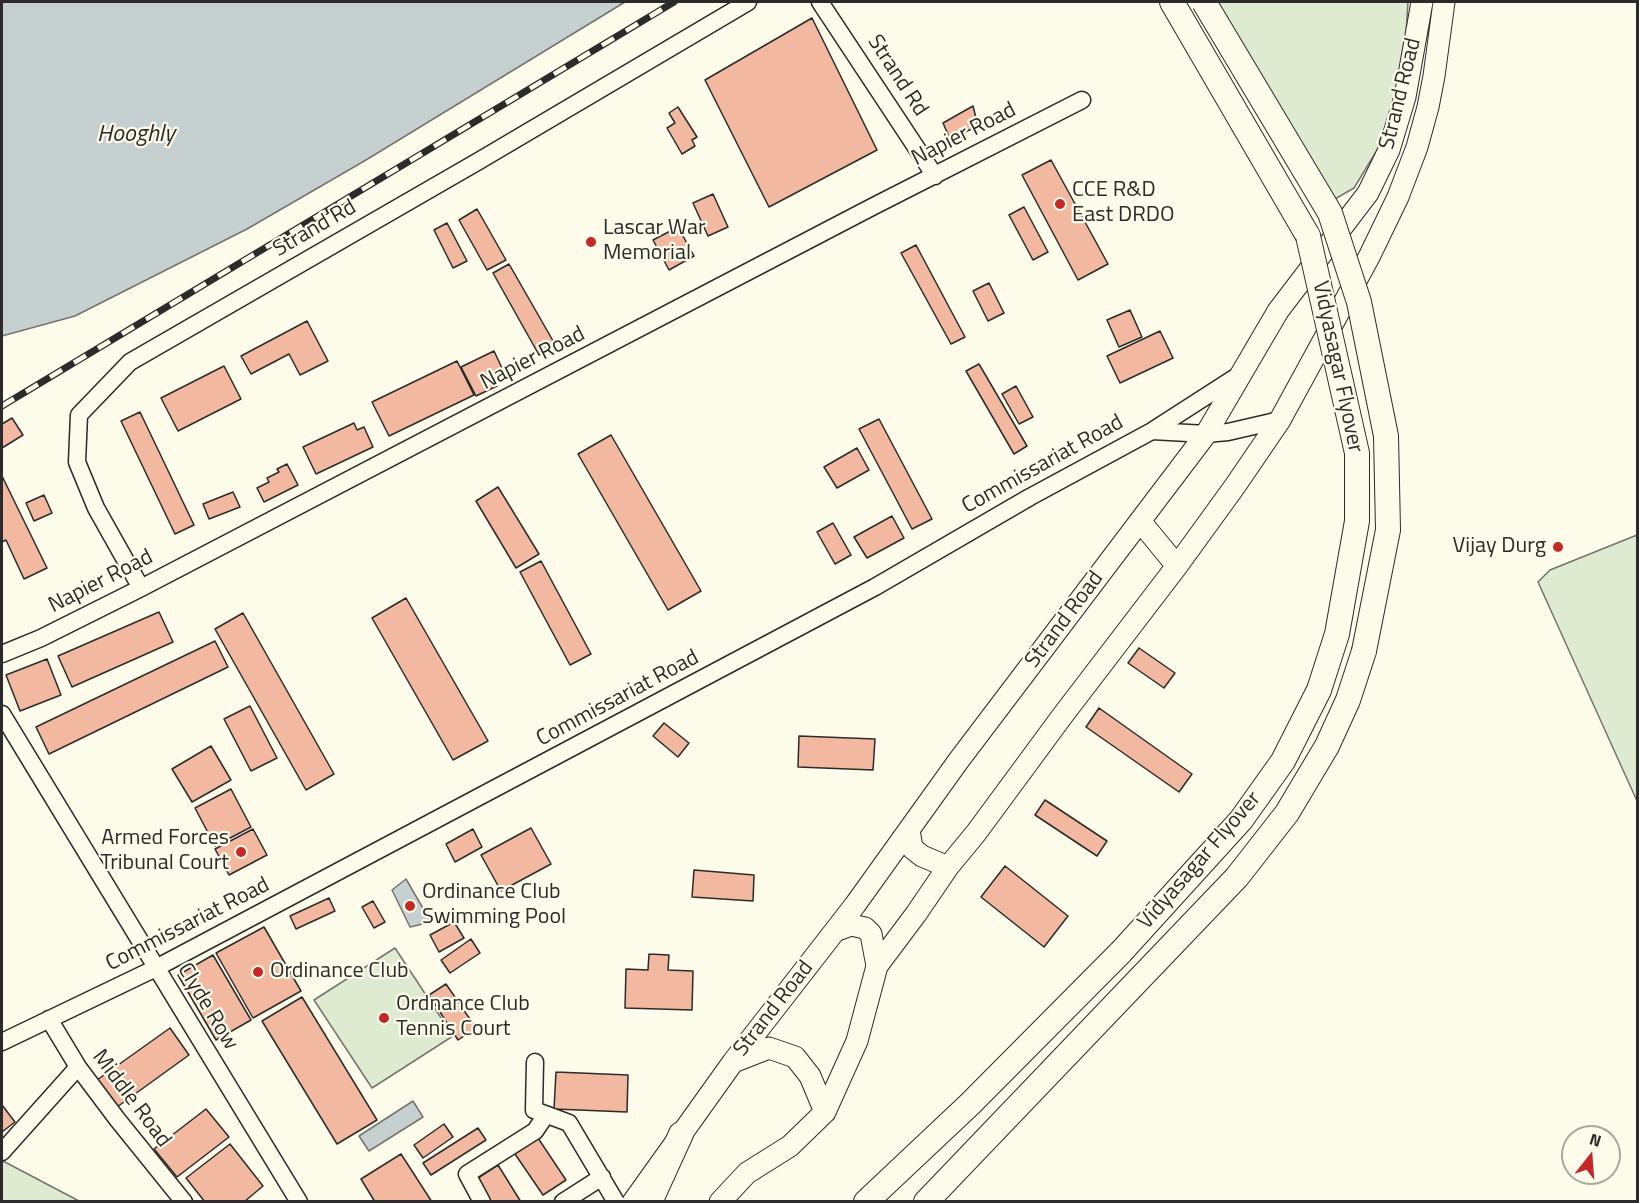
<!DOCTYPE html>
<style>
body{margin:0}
#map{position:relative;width:1639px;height:1203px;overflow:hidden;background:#fdfbea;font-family:"Titillium Web",sans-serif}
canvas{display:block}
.frame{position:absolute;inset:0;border:3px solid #2b2b2b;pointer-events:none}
.north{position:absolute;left:1561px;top:1125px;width:60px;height:60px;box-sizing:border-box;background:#fdfbea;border:2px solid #a9a89e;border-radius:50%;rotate:17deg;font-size:16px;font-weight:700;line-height:24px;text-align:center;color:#2b2b2b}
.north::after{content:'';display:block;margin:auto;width:21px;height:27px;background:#c62828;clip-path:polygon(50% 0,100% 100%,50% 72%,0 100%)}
</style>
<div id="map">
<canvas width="1639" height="1203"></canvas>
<div class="frame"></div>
<div class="north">N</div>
</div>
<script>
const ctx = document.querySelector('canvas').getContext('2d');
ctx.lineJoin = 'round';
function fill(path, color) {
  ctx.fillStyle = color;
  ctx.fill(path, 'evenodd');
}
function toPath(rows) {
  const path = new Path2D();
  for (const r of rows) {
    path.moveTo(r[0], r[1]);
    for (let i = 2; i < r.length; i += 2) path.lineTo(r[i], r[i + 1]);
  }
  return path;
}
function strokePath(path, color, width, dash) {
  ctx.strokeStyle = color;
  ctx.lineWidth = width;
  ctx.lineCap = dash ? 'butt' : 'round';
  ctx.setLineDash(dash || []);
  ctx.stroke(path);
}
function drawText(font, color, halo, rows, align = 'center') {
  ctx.font = font + ' "Titillium Web",sans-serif';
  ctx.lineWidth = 4.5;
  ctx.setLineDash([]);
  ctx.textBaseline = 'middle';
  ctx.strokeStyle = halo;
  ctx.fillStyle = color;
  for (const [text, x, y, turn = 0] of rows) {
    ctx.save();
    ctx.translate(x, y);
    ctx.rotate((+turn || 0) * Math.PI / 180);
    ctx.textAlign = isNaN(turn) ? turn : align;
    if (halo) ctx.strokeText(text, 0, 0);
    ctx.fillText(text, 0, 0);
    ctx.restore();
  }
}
const green = toPath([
 [1217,2,1408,2,1403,84,1379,147,1354,188,1335,199,1217,2],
 [1637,535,1637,801,1538,582,1550,570,1637,535],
 [395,948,453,1036,372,1088,314,1000,395,948],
 [3,1161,79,1201,2,1201,2,1164,3,1161]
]);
const water = toPath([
 [2,2,625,2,366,160,247,229,75,316,2,336,2,2],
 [406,879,431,922,410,927,392,890,406,879],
 [413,1101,423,1117,369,1151,359,1136,413,1101]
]);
const building = toPath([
 [812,18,877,150,769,207,705,80,812,18],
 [973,106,978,126,950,139,943,123,973,106],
 [678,107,697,137,692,140,695,146,682,154,667,128,675,123,669,113,678,107],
 [1051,160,1108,264,1078,280,1022,175,1051,160],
 [713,194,728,227,708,236,693,203,713,194],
 [1024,207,1048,252,1033,260,1009,215,1024,207],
 [477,209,506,260,487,270,459,220,477,209],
 [447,223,467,261,453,268,434,230,447,223],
 [678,227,694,256,669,270,653,240,678,227],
 [916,245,965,337,951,344,901,253,916,245],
 [509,264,556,346,539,355,493,273,509,264],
 [989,283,1004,313,988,321,973,291,989,283],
 [1130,310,1142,337,1119,347,1107,320,1130,310],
 [307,321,328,361,300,375,289,354,251,374,241,356,307,321],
 [1160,331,1173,358,1120,383,1107,356,1160,331],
 [494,351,502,368,490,373,497,386,476,396,461,367,494,351],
 [457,361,474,395,389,436,372,402,457,361],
 [979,364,1027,446,1014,454,966,371,979,364],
 [224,366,241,399,178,431,161,398,224,366],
 [1016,386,1033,417,1019,424,1002,394,1016,386],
 [140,412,194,525,175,534,121,421,140,412],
 [12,418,23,435,2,448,2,424,12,418],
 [879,419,932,519,912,529,859,429,879,419],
 [354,423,357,430,364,427,373,447,316,474,303,447,354,423],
 [611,435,701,591,668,610,578,454,611,435],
 [857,448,869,470,837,488,824,467,857,448],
 [287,464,298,485,264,502,257,488,269,482,267,478,279,472,277,469,287,464],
 [2,476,47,568,24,579,6,540,2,542,2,476],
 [498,487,539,554,516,568,476,501,498,487],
 [233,492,240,507,209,519,203,504,233,492],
 [44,495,52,513,34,521,26,503,44,495],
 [892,516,904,538,867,558,854,537,892,516],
 [833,523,851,555,835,564,817,532,833,523],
 [541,561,591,654,570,665,520,572,541,561],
 [406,598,488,741,453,760,372,618,406,598],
 [159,612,173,642,72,687,58,656,159,612],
 [243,613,334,774,306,790,215,629,243,613],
 [215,641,228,667,49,754,36,727,215,641],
 [1139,648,1175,673,1164,688,1128,663,1139,648],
 [47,659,61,695,20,711,6,675,47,659],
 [250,706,277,758,251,771,224,719,250,706],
 [1099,708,1192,774,1179,792,1086,727,1099,708],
 [664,723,689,743,678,757,653,736,664,723],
 [799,736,875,739,873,770,798,767,799,736],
 [211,746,231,780,192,802,172,769,211,746],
 [231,789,251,827,215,846,195,808,231,789],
 [1045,800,1107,841,1097,856,1035,815,1045,800],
 [531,828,551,864,501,891,481,855,531,828],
 [253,829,267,855,229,875,215,849,253,829],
 [473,829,482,847,455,862,446,844,473,829],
 [1005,866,1068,916,1044,947,981,897,1005,866],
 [694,870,754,875,753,901,692,897,694,870],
 [329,898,335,911,296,929,290,916,329,898],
 [373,901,385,922,374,928,362,907,373,901],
 [454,922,464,938,439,952,430,935,454,922],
 [264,927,301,991,253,1018,216,953,264,927],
 [471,939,480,953,450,973,441,960,471,939],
 [649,954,669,955,668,970,693,971,692,1010,625,1008,626,969,648,970,649,954],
 [213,955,251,1020,216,1040,178,975,213,955],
 [446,984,476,1028,458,1040,429,995,446,984],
 [302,997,377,1120,337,1144,262,1021,302,997],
 [170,1028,189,1055,117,1107,97,1080,170,1028],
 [556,1072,628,1075,627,1112,554,1109,556,1072],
 [2,1105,15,1122,2,1132,2,1105],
 [206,1109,229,1137,177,1177,154,1149,206,1109],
 [444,1124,453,1137,423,1158,414,1145,444,1124],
 [478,1128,486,1140,431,1175,423,1163,478,1128],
 [538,1138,566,1180,543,1195,515,1154,538,1138],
 [230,1144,263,1186,244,1202,205,1202,186,1178,230,1144],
 [401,1154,432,1202,375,1202,361,1179,401,1154],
 [498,1165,521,1202,488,1202,475,1180,498,1165]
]);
const minor = toPath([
 [820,2,935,176],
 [1152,431,1206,434,1228,432,1280,420],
 [141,588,96,508,77,462,79,415,130,362,477,162,748,2],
 [2,654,41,638,141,588,872,207,1082,100],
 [2,714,299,1202],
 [49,1019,78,1067,117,1119,184,1202],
 [2,1042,156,968,875,587,1030,497,1152,431,1239,375],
 [535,1062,534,1110,569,1123,616,1202],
 [2,1152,78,1067],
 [482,1202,467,1174,535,1131,546,1115],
 [563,1202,602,1177]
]);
const major = toPath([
 [1140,521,1177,566],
 [909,830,912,848,922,856,948,867],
 [835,931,851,925,865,928,871,934,877,966],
 [733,1062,769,1048,795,1057,810,1076,825,1112],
 [633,1202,733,1062,855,905,959,760,1206,434,1278,311,1368,193,1389,150,1405,97,1422,2],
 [720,1202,747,1173,790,1146,825,1112,857,1041,877,966,916,914,948,867,976,833,1063,715,1177,566,1235,486,1280,420,1369,257,1398,197,1417,147,1428,107,1434,76,1444,2]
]);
const highway = toPath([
 [1172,2,1308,236],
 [650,1202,681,1134],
 [866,1202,970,1104,1121,952],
 [926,1202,1237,877,1287,813,1327,746,1348,700,1364,651]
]);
const rail = toPath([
 [2,406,674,2]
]);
const highwayBridge = toPath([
 [1204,2,1330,213,1359,302,1386,436,1388,530,1364,651],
 [1121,952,1241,820,1283,761,1319,690,1337,634,1357,521,1357,453,1308,236]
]);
const markers = [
 [1060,204,6,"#c62828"],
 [591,242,6,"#c62828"],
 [1558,547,6,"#c62828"],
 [241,852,6,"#c62828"],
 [410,906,6,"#c62828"],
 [258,972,6,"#c62828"],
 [384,1018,6,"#c62828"]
];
const streetNames = [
 ["Strand Rd",897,76,57],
 ["Strand Road",1401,94,-76],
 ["Napier Road",964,135,-27],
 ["Strand Rd",315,229,-30],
 ["Napier Road",533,359,-27],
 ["Vidyasagar Flyover",1337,367,78],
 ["Commissariat Road",1043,465,-29],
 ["Napier Road",101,582,-27],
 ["Strand Road",1065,620,-53],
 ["Commissariat Road",618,699,-28],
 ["Vidyasagar Flyover",1200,861,-49],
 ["Commissariat Road",188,925,-27],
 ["Clyde Row",207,1007,59],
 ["Strand Road",774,1009,-52],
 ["Middle Road",131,1099,53]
];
const poiNames = [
 ["CCE R&D",1072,191],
 ["East DRDO",1072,216],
 ["Lascar War",603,229],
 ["Memorial",603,254],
 ["Vijay Durg",1546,547,"right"],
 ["Armed Forces",229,839,"right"],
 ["Tribunal Court",229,864,"right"],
 ["Ordinance Club",422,893],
 ["Swimming Pool",422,918],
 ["Ordinance Club",270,972],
 ["Ordnance Club",396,1005],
 ["Tennis Court",396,1030]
];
const waterNames = [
 ["Hooghly",136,135]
];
fill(green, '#deebd1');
strokePath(green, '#74746e', 1.5);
fill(water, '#c7d0d0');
strokePath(water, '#74746e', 1.5);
fill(building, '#f2b8a0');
strokePath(building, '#2b2b2b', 1.5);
strokePath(minor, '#2b2b2b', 19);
strokePath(major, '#2b2b2b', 23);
strokePath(highway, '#2b2b2b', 26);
strokePath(minor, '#fdfbea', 16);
strokePath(major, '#fdfbea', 21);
strokePath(highway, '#fdfbea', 24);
strokePath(rail, '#2b2b2b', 7);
strokePath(rail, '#fdfbea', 4.5, [14]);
strokePath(highwayBridge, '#2b2b2b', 26, []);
strokePath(highwayBridge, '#fdfbea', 24);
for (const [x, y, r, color] of markers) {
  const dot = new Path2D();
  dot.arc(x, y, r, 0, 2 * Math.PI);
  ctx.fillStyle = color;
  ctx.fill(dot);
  strokePath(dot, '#fdfbea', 2);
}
drawText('22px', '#2b2b2b', '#fdfbea', streetNames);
drawText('22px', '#2b2b2b', '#fdfbea', poiNames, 'left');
drawText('italic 24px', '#2b2b2b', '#fdfbea', waterNames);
</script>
